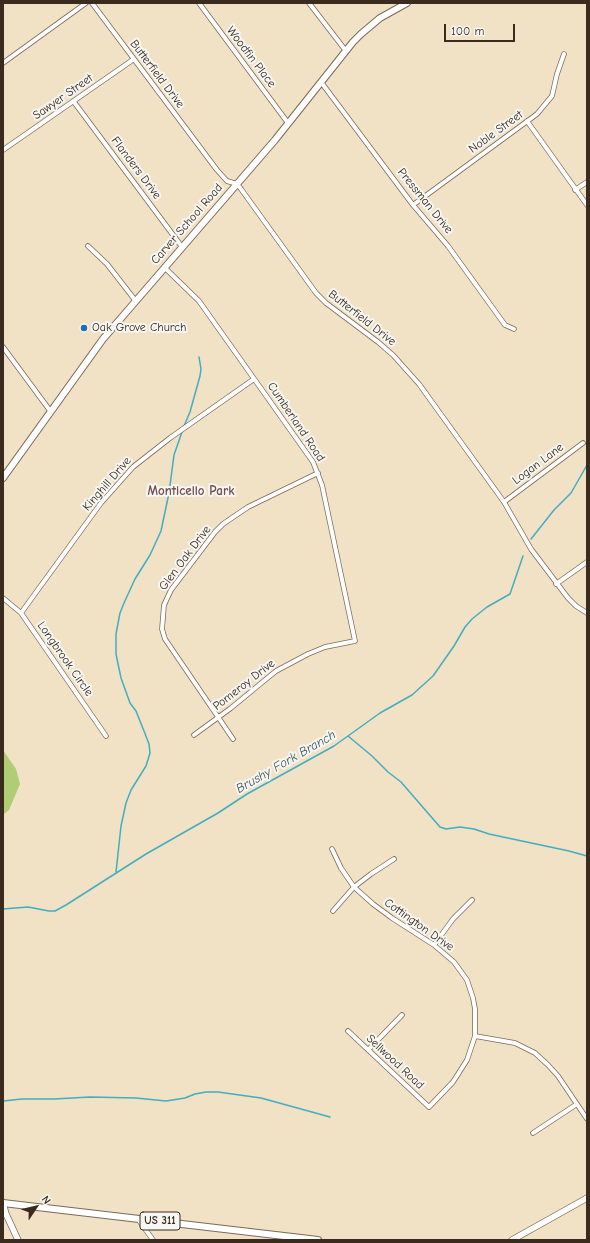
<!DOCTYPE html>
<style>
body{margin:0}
#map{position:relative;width:590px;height:1243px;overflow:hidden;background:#f1e1c5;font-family:"Comic Neue",sans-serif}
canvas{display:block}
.frame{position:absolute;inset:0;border:4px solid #3b2a1e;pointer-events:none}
.north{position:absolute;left:16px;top:1187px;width:40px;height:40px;-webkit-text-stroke:3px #f6f6f2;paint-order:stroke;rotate:55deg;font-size:11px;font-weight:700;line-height:16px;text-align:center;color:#3b2a1e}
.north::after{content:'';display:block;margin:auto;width:14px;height:18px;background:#3b2a1e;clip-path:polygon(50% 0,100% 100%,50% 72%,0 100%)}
.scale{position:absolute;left:444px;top:24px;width:71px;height:18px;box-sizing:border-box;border:2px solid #3b2a1e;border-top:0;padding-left:5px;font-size:12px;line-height:14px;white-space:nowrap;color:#3b2a1e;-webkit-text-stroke:3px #f6f6f2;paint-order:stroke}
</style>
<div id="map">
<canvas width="590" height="1243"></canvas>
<div class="frame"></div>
<div class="north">N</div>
<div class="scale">100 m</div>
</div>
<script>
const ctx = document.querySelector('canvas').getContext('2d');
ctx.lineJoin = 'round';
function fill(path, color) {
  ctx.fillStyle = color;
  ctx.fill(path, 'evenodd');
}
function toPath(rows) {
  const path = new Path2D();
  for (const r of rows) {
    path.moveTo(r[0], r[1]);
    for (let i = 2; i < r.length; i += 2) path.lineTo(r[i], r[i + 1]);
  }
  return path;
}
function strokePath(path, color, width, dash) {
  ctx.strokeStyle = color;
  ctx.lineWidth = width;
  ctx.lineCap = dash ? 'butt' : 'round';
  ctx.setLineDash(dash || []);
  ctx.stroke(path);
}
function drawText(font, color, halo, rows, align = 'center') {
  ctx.font = font + ' "Comic Neue",sans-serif';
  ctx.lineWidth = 4;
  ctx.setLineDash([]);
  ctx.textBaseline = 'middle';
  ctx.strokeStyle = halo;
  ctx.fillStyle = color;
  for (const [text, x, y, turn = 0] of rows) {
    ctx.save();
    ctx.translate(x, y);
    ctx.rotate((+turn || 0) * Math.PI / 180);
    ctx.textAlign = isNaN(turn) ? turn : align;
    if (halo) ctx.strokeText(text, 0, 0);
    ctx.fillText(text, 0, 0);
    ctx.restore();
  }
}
const green = toPath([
 [3,750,16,769,20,784,9,810,3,815]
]);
const stream = toPath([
 [184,426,190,412,200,376,201,369,199,357],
 [531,539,554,510,571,493,587,465],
 [348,736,372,756,388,772,401,782,440,827,446,829,460,827,474,829,489,834,569,851,587,856],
 [116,872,121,826,126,803,131,790,146,766,150,753,149,744,144,731,136,711,130,703,121,678,116,654,116,634,120,613,124,603,135,579,150,555,161,531,169,493,174,455,182,432],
 [3,909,28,907,49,911,55,911,66,905,146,854,218,813,247,794,334,746,380,713,412,695,433,676,454,646,465,627,472,619,487,607,510,594,523,556],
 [3,1101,22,1099,54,1099,90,1097,136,1098,166,1101,185,1098,195,1094,206,1092,218,1092,261,1098,330,1117]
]);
const street = toPath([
 [92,3,217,170,227,181,237,184,241,189,316,293,326,303,378,342,393,355,419,384,504,502,531,549,568,598,576,606,587,613],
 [199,3,288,123],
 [309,3,346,51],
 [3,63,86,3],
 [321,82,413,205,448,246,505,325,514,329],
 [74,102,182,247],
 [527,121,587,205],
 [3,150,134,59],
 [575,190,587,182],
 [413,205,537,114,552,96,557,74,564,54],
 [88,246,107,264,135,300],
 [164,267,199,301,313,462,322,485,355,641,325,647,308,654,276,671,231,708,194,735],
 [3,347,51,412],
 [504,502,583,443],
 [556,584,587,562],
 [3,598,21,613,106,736],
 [21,613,101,503,133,467,170,438,254,379],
 [233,739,165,639,162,629,164,605,171,590,215,532,223,524,248,507,318,473],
 [332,849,341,868,354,887,373,904,392,918,434,945,454,962,467,980,473,998,475,1009,475,1036,467,1060,453,1082,429,1107,348,1031],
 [333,911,354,887,371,874,394,859],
 [434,945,453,919,472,900],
 [475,1036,515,1043,535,1053,548,1065,558,1076,587,1119],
 [368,1050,402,1015],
 [533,1133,577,1104],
 [138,1219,153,1240]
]);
const secondary = toPath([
 [3,1203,6,1214,18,1240],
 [512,1240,587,1198]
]);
const primary = toPath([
 [3,478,103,339,275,140,353,42,361,34,380,18,407,3],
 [3,1203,318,1240]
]);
const markers = [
 [84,328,4,"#1f6fb2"]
];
const shields = [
 [160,1221,40]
];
const shieldNames = [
 ["US 311",160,1221]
];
const streetNames = [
 ["Woodfin Place",251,57,53],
 ["Butterfield Drive",157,74,53],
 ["Sawyer Street",63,97,-35],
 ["Noble Street",496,132,-36],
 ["Flanders Drive",136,168,53],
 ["Pressman Drive",425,201,51],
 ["Carver School Road",187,224,-49],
 ["Butterfield Drive",362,318,38],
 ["Cumberland Road",296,422,56],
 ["Logan Lane",538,464,-37],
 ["Kinghill Drive",107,484,-49],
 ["Glen Oak Drive",185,558,-53],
 ["Longbrook Circle",65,659,55],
 ["Pomeroy Drive",244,685,-38],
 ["Cottington Drive",419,925,35],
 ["Sellwood Road",395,1062,43]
];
const poiNames = [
 ["Oak Grove Church",92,328]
];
const neighbourhoodNames = [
 ["Monticello Park",191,491]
];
const waterNames = [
 ["Brushy Fork Branch",286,762,-30]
];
fill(green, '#afcd75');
strokePath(stream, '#42aec0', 1.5);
strokePath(street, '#7b6a58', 5.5);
strokePath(secondary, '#7b6a58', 7);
strokePath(primary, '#7b6a58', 8);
strokePath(street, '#fff', 4);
strokePath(secondary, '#fff', 5.5);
strokePath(primary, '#fff', 6);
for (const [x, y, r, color] of markers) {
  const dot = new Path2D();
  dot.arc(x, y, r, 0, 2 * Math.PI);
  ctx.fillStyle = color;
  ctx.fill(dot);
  strokePath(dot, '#f6f6f2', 1.5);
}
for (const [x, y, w] of shields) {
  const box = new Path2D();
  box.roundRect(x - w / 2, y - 9, w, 18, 3);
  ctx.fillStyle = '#f6f6f2';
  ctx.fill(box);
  strokePath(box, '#3b2a1e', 1);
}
drawText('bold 11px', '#3b2a1e', null, shieldNames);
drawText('12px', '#3b2a1e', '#f6f6f2', streetNames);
drawText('12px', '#3b2a1e', '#f6f6f2', poiNames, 'left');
drawText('bold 13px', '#724e4f', '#f6f6f2', neighbourhoodNames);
drawText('italic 13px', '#3d5857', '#f6f6f2', waterNames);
</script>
